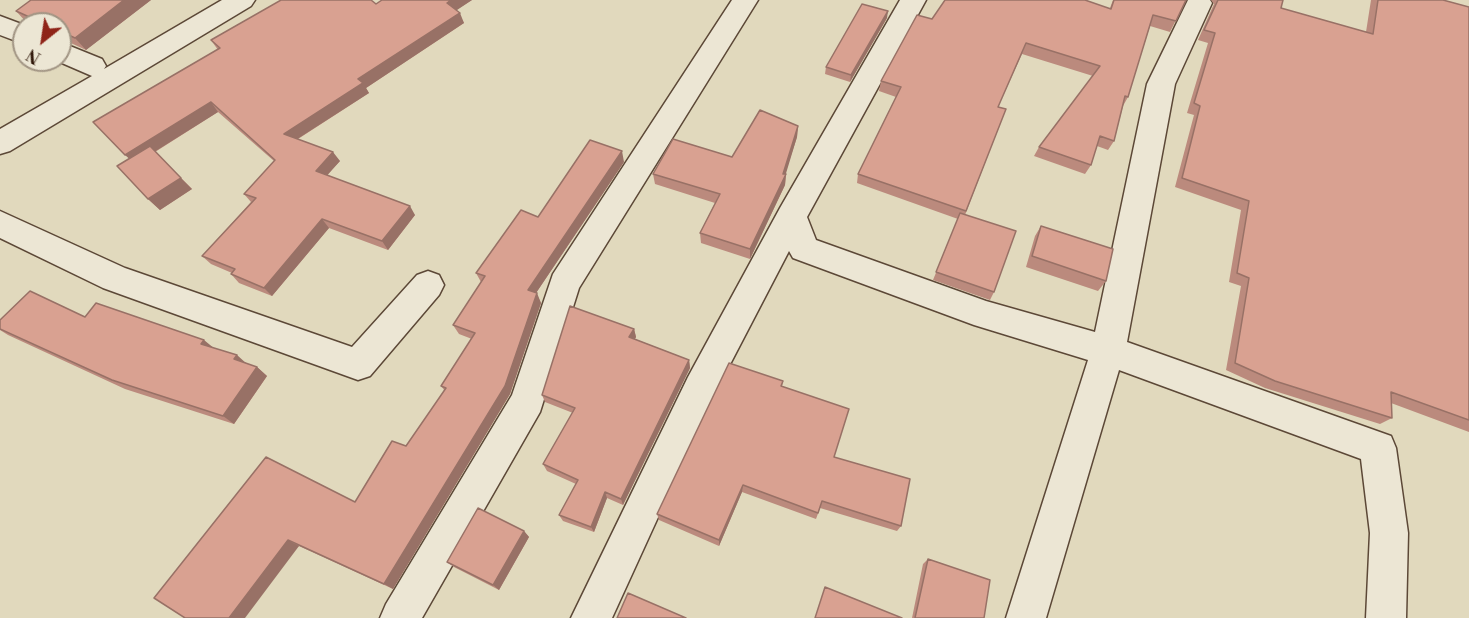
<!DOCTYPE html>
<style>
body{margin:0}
#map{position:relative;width:1469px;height:618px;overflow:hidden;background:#e1d9bd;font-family:"Libre Bodoni",serif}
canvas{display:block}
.north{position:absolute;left:12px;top:12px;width:60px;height:60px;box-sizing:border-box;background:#ece6d4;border:2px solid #a19483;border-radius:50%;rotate:210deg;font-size:16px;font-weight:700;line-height:24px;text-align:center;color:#30180a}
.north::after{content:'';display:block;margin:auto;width:21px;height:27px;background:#8f2418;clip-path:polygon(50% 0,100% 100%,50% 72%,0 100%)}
</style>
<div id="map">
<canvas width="1469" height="618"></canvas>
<div class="north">N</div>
</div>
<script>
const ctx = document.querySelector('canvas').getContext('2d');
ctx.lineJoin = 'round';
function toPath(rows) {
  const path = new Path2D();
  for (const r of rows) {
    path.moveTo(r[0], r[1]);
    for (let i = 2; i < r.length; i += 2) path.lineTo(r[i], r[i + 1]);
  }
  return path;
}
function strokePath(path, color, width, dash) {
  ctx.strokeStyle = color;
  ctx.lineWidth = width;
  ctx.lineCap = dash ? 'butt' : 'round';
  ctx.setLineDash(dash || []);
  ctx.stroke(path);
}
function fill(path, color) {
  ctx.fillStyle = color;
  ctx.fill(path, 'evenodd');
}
const minor = toPath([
 [222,0,255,0,251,6,10,151,0,154,0,129,92,76,55,60,60,60,60,42,102,59,106,66,104,69,222,0],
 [732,0,758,0,579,288,540,412,422,618,380,618,386,604,512,395,553,274,732,0],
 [900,0,926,0,807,217,816,240,986,301,1095,332,1147,84,1188,0,1210,0,1212,3,1175,84,1127,342,1391,436,1396,448,1408,533,1406,618,1366,618,1370,533,1361,459,1119,370,1046,618,1006,618,1088,360,974,325,793,258,789,251,712,399,612,618,571,618,688,377,780,208,900,0],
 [0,16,24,25,24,44,0,35,0,16],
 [0,211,125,268,352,347,417,275,428,271,439,275,444,285,439,295,370,376,358,380,103,288,0,238,0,211]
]);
const wall = toPath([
 [31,0,151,0,86,50,60,38,60,24,29,24,27,23,16,11],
 [382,0,472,0,456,10,464,23,366,88,369,93,298,139,340,161,327,175,415,215,388,250,329,228,272,296,239,283,231,274,232,273,211,264,202,256,251,202,244,194,274,161,218,112,155,152,192,189,160,210,148,199,129,159,218,50,211,40,376,4],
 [1113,0,1186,0,1170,32,1150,26,1128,97,1123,106,1114,141,1108,150,1097,146,1091,165,1085,174,1034,156,1039,147,1093,76,1022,54,998,107,1006,109,965,215,994,292,990,300,933,280,958,219,857,183,858,174,896,97,879,91,881,81,932,19,1110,8],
 [1211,0,1283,0,1281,8,1366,32,1371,0,1443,0,1469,7,1469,432,1391,403,1392,418,1380,424,1265,388,1226,370,1241,286,1229,282,1241,210,1175,187,1194,115,1187,113,1208,43,1198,40,1214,4],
 [887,18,850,82,825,74,826,67],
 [798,126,797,137,785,174,786,174,785,185,750,259,701,243,700,233,715,203,655,184,653,174,732,157],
 [624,162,536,293,541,303,510,394,393,589,299,546,185,618,355,502,406,446,445,391,441,386,472,339,459,334,453,325,481,282,476,273],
 [1041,226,1106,281,1098,291,1026,267,1035,236],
 [85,317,213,348,247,364,257,367,267,376,234,424,125,389,8,335,0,330,0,320],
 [634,329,636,337,635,339,689,360,690,368,623,505,607,498,594,532,563,521,559,515,576,484,547,471,543,464,573,413,545,402,542,395],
 [783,381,782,387,834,457,901,526,897,531,820,508,816,519,742,492,719,546,659,520,657,514],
 [524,531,529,537,499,590,454,567,447,562],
 [928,559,984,618,912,618,923,564]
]);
const shadedWall = toPath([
 [124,0,151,0,86,50,75,38],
 [451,0,472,0,451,14,447,3],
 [888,11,887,18,850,82,851,75],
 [460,13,464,23,366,88,369,93,291,143,284,134,358,79],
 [211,102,218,112,135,164,125,155],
 [798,126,797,137,784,180,786,174,785,185,750,259,750,249,783,174],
 [622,151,624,162,532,299,528,290],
 [333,152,340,161,323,180,316,171],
 [181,178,192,189,160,210,148,199],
 [410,206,415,215,388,250,382,241],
 [322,219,329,228,272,296,264,288],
 [537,293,541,303,510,394,393,589,384,584],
 [634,329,636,337,631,345,629,337],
 [204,340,215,349,201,344],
 [237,355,247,364,234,359],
 [689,360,690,368,623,505,621,499],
 [257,367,267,376,234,424,223,416],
 [743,485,742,492,719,546,719,540],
 [605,492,607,498,594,532,591,527],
 [524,531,529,537,499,590,493,585],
 [288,540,299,546,245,618,229,618]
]);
const building = toPath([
 [31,0,124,0,75,38,60,31,60,24,45,24,16,11,31,0],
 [281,0,371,0,376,4,382,0,451,0,447,3,460,13,358,79,363,83,284,134,333,152,316,171,410,206,382,241,322,219,264,288,231,274,235,269,202,256,256,198,244,194,275,160,211,102,125,155,93,122,220,48,211,40,281,0],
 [945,0,1085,0,1111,9,1114,0,1186,0,1176,21,1153,15,1128,97,1125,96,1114,141,1100,136,1091,165,1039,147,1100,66,1026,43,998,107,1006,109,966,211,858,174,901,87,881,81,917,15,932,19,945,0],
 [1218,0,1283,0,1281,8,1373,34,1378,0,1443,0,1469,7,1469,420,1391,392,1392,418,1275,381,1235,363,1249,278,1237,273,1249,201,1182,178,1200,106,1194,103,1215,33,1204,30,1218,0],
 [862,4,888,11,851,75,826,67,862,4],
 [760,110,798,126,783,174,786,174,750,249,700,233,720,194,653,174,673,139,732,157,760,110],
 [590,140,622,151,528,290,537,293,505,386,384,584,288,540,229,618,185,618,154,598,266,457,355,502,392,441,406,446,446,388,441,386,475,333,453,325,485,276,476,273,521,210,538,217,590,140],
 [150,146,181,178,148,199,117,166,150,146],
 [960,213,1016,231,994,292,936,272,960,213],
 [1041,226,1113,249,1106,281,1032,256,1041,226],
 [30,291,85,317,96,303,204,340,201,344,237,355,234,359,257,367,223,416,112,380,0,329,0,320,30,291],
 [570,306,634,329,629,337,689,360,621,499,605,492,591,527,559,515,578,480,543,464,575,408,542,395,570,306],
 [729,363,783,381,781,386,849,409,834,457,910,479,901,526,822,501,818,513,743,485,719,540,657,514,729,363],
 [478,508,524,531,493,585,447,562,478,508],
 [928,559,990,580,984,618,915,618,928,559],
 [825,587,902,618,815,618,825,587],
 [628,593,686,618,617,618,628,593]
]);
strokePath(minor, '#5c4837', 3);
fill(minor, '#ece6d4');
fill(wall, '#bb8a7d');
fill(shadedWall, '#987166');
fill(building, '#d9a191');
strokePath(building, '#987166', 1.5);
</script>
